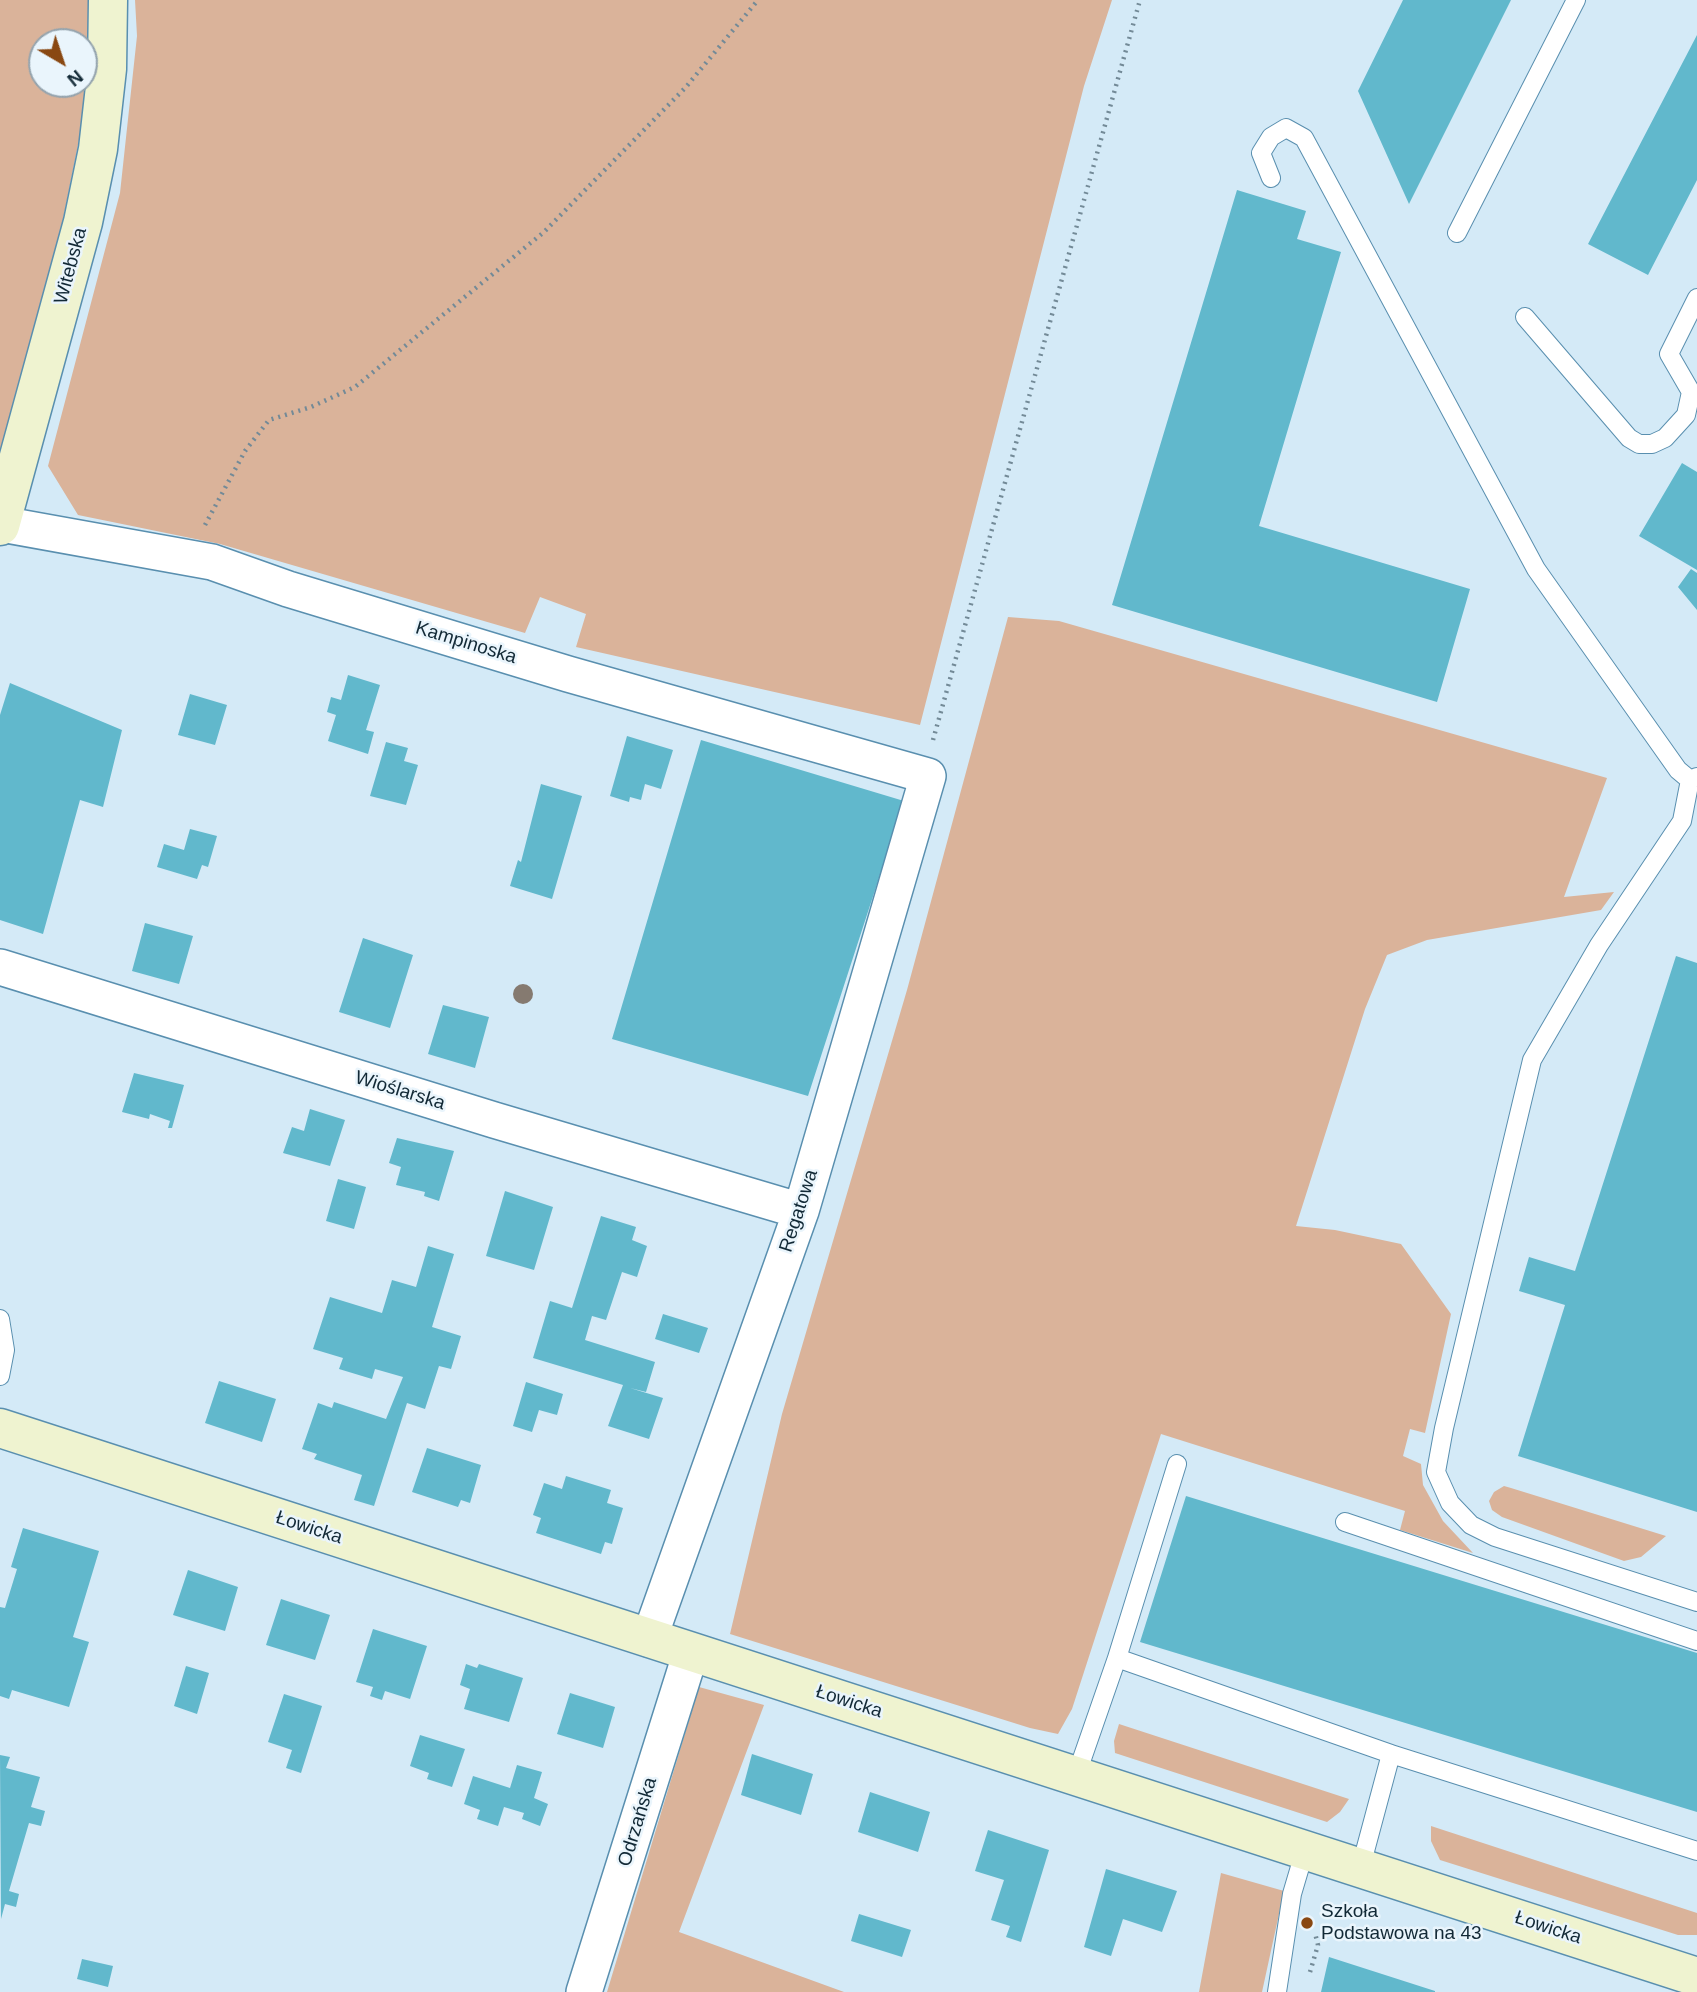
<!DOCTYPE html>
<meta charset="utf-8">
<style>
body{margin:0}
#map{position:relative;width:1697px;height:1992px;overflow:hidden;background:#d4eaf7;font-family:Arial,sans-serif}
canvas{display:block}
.north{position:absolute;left:28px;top:28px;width:70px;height:70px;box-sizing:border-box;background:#eaf5fc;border:2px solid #94a3ad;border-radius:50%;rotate:141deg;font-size:19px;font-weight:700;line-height:28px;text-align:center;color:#122936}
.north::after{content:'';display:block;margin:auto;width:24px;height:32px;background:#894812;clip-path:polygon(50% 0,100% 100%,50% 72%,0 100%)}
</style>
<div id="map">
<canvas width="1697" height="1992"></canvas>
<div class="north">N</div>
</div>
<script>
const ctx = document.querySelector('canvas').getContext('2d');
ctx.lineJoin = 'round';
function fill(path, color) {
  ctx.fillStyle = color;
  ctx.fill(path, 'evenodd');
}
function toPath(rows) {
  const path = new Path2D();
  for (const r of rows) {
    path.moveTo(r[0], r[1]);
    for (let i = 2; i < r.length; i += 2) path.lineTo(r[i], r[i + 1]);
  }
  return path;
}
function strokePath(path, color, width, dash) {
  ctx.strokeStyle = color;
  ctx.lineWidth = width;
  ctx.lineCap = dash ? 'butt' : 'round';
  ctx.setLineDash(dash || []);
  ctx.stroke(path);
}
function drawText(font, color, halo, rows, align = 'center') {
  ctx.font = font + ' Arial,sans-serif';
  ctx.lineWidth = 5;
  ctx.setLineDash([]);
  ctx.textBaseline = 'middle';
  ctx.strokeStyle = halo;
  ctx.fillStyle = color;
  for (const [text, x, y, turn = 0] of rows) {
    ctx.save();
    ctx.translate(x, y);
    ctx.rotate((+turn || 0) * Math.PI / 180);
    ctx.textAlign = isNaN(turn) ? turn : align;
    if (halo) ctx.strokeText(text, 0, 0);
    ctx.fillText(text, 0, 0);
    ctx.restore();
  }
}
const green = toPath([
 [0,0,91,0,91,40,83,120,57,249,0,458],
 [42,42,84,42,84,84,42,84],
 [135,0,1112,0,1084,86,920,725,576,647,586,614,540,597,525,633,220,544,78,515,48,466,120,193,137,36],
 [1008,617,1059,621,1607,778,1564,897,1614,892,1601,910,1427,940,1387,955,1365,1009,1296,1226,1335,1230,1401,1244,1451,1314,1425,1433,1410,1429,1403,1456,1421,1464,1423,1485,1443,1521,1473,1553,1400,1530,1405,1511,1161,1434,1072,1709,1058,1734,1030,1728,730,1634,782,1414,907,990],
 [1504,1486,1511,1488,1666,1536,1641,1557,1624,1561,1502,1517,1492,1510,1489,1501,1494,1492],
 [699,1687,764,1705,679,1932,844,1992,607,1992],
 [1119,1724,1349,1799,1340,1812,1327,1822,1115,1753,1114,1741],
 [1431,1826,1697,1913,1697,1935,1678,1935,1440,1860,1431,1841],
 [1221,1873,1284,1891,1262,1992,1199,1992]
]);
const building = toPath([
 [1403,0,1511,0,1409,204,1358,91],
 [1697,35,1697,180,1648,275,1588,244],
 [1237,190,1306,211,1297,239,1341,252,1259,526,1470,589,1437,702,1112,605],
 [1682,463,1697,472,1697,570,1639,536],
 [1691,569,1697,573,1697,610,1678,587],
 [348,675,380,685,366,730,374,732,368,754,328,741,336,715,327,712,331,697,341,700],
 [10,683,122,730,103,807,80,800,43,934,0,920,0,715],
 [190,694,227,705,215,745,178,735],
 [627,736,673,750,661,789,645,784,641,800,630,797,629,802,610,796],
 [701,740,904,801,808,1096,612,1039],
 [386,742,408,748,404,761,418,765,406,805,370,796],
 [541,784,582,796,552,899,510,886,518,860,521,862],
 [190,829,217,836,208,867,202,865,197,879,157,867,164,844,184,850],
 [145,923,193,936,179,984,132,971],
 [363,938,413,955,390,1028,339,1012],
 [1676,956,1697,963,1697,1512,1518,1456,1565,1305,1519,1291,1529,1257,1575,1271],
 [443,1005,489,1017,475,1068,428,1054],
 [134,1073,184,1085,172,1128,168,1128,170,1121,150,1114,149,1119,122,1112],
 [310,1109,345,1120,330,1166,283,1153,292,1127,304,1131],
 [397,1138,454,1151,439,1201,424,1196,425,1192,396,1185,401,1167,389,1163],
 [338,1179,366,1187,354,1229,326,1221],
 [505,1191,553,1207,534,1270,486,1256],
 [601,1216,636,1227,632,1240,647,1246,637,1277,622,1272,606,1320,592,1316,585,1340,655,1362,646,1392,630,1388,663,1398,649,1439,608,1426,623,1385,533,1358,550,1301,572,1308],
 [428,1246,454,1254,432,1327,461,1336,451,1369,439,1366,425,1409,407,1403,374,1506,354,1500,362,1475,314,1459,317,1454,302,1449,318,1403,332,1408,334,1402,386,1419,403,1377,375,1369,372,1379,339,1369,343,1358,313,1349,330,1297,382,1313,392,1280,416,1287],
 [663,1314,708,1328,699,1353,655,1339],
 [219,1381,276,1399,262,1442,205,1423],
 [526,1382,563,1394,557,1415,539,1410,532,1432,513,1426],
 [427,1448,481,1465,470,1503,461,1500,458,1507,412,1492],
 [566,1476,611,1490,607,1503,623,1508,612,1544,605,1542,601,1554,536,1533,541,1518,533,1515,544,1483,562,1489],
 [1186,1496,1697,1653,1697,1812,1140,1642],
 [23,1528,99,1551,73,1637,89,1642,69,1707,12,1690,9,1699,0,1696,0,1607,5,1608,17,1569,11,1567],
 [188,1570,238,1587,225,1631,173,1615],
 [281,1599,330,1615,315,1660,266,1645],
 [373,1629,427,1646,410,1699,385,1691,382,1700,370,1696,373,1687,356,1682],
 [466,1664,477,1668,479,1664,523,1678,509,1722,464,1709,470,1689,460,1685],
 [186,1666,209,1673,197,1714,174,1706],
 [570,1693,615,1707,603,1748,557,1734],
 [284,1694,322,1706,301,1773,286,1768,292,1750,268,1742],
 [420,1735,465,1749,452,1787,427,1779,429,1773,410,1766],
 [752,1754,813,1774,801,1815,741,1795],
 [0,1755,10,1757,6,1768,40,1777,31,1807,45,1811,41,1826,29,1823,9,1891,19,1894,16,1907,5,1904,1,1919],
 [517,1765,542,1772,534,1798,548,1804,540,1826,522,1819,524,1813,504,1807,498,1826,477,1819,480,1810,464,1804,473,1776,510,1788],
 [870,1792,930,1812,918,1852,858,1832],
 [988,1830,1049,1850,1021,1942,1006,1937,1010,1926,991,1920,1004,1880,975,1871],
 [1106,1869,1177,1891,1162,1932,1123,1919,1111,1956,1084,1947],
 [859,1914,911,1930,902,1957,851,1941],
 [1329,1957,1435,1991,1435,1992,1321,1992],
 [82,1959,113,1966,108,1987,77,1979]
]);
const path = toPath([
 [205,525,245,451,269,420,311,407,355,387,544,232,686,87,758,0],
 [933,740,1140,0],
 [1310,1972,1318,1945,1315,1933]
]);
const lane = toPath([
 [1271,178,1261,153,1271,137,1286,128,1304,138,1536,569,1678,770,1690,780,1697,777],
 [1457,233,1576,0],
 [1525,317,1629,438,1639,444,1652,444,1665,438,1686,415,1691,392,1669,354,1697,298],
 [1690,780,1682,821,1599,945,1532,1060,1444,1428,1436,1472,1450,1503,1471,1525,1495,1537,1697,1602],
 [0,1319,5,1350,0,1376],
 [1345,1522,1697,1641],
 [1117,1658,1177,1464],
 [1076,1776,1117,1658,1391,1754],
 [1361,1866,1391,1754,1697,1851],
 [1277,1992,1292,1894,1305,1850]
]);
const street = toPath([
 [1,524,212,562,288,589,568,674,928,776,801,1211,649,1639],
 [0,967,494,1120,801,1211],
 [584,1992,691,1652]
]);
const secondary = toPath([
 [0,526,83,222,98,149,107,69,108,0],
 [0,1428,1697,1977]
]);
const trees = [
 [523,994]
];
const markers = [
 [1307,1923,7,"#894812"]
];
const streetNames = [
 ["Witebska",71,266,-75],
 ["Kampinoska",466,643,17],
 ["Wioślarska",400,1091,17],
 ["Regatowa",799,1211,-72],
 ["Łowicka",309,1528,18],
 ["Łowicka",849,1702,18],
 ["Odrzańska",638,1822,-73],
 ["Łowicka",1548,1928,18]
];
const poiNames = [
 ["Szkoła",1321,1912],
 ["Podstawowa na 43",1321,1934]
];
fill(green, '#dab39a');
fill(building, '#61b8cc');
strokePath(lane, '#598faf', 20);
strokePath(street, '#598faf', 38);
strokePath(secondary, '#598faf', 41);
strokePath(path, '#738a97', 4.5, [2, 5]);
strokePath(lane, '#fff', 18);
strokePath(street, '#fff', 35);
strokePath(secondary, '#eff3d0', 38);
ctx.fillStyle = '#857a70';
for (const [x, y] of trees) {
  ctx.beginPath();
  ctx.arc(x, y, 10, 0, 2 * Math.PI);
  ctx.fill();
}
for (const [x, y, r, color] of markers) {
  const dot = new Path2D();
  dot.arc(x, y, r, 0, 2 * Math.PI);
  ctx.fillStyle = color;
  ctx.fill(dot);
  strokePath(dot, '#eaf5fc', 2.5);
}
drawText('19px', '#122936', '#eaf5fc', streetNames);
drawText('19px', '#122936', '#eaf5fc', poiNames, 'left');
</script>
